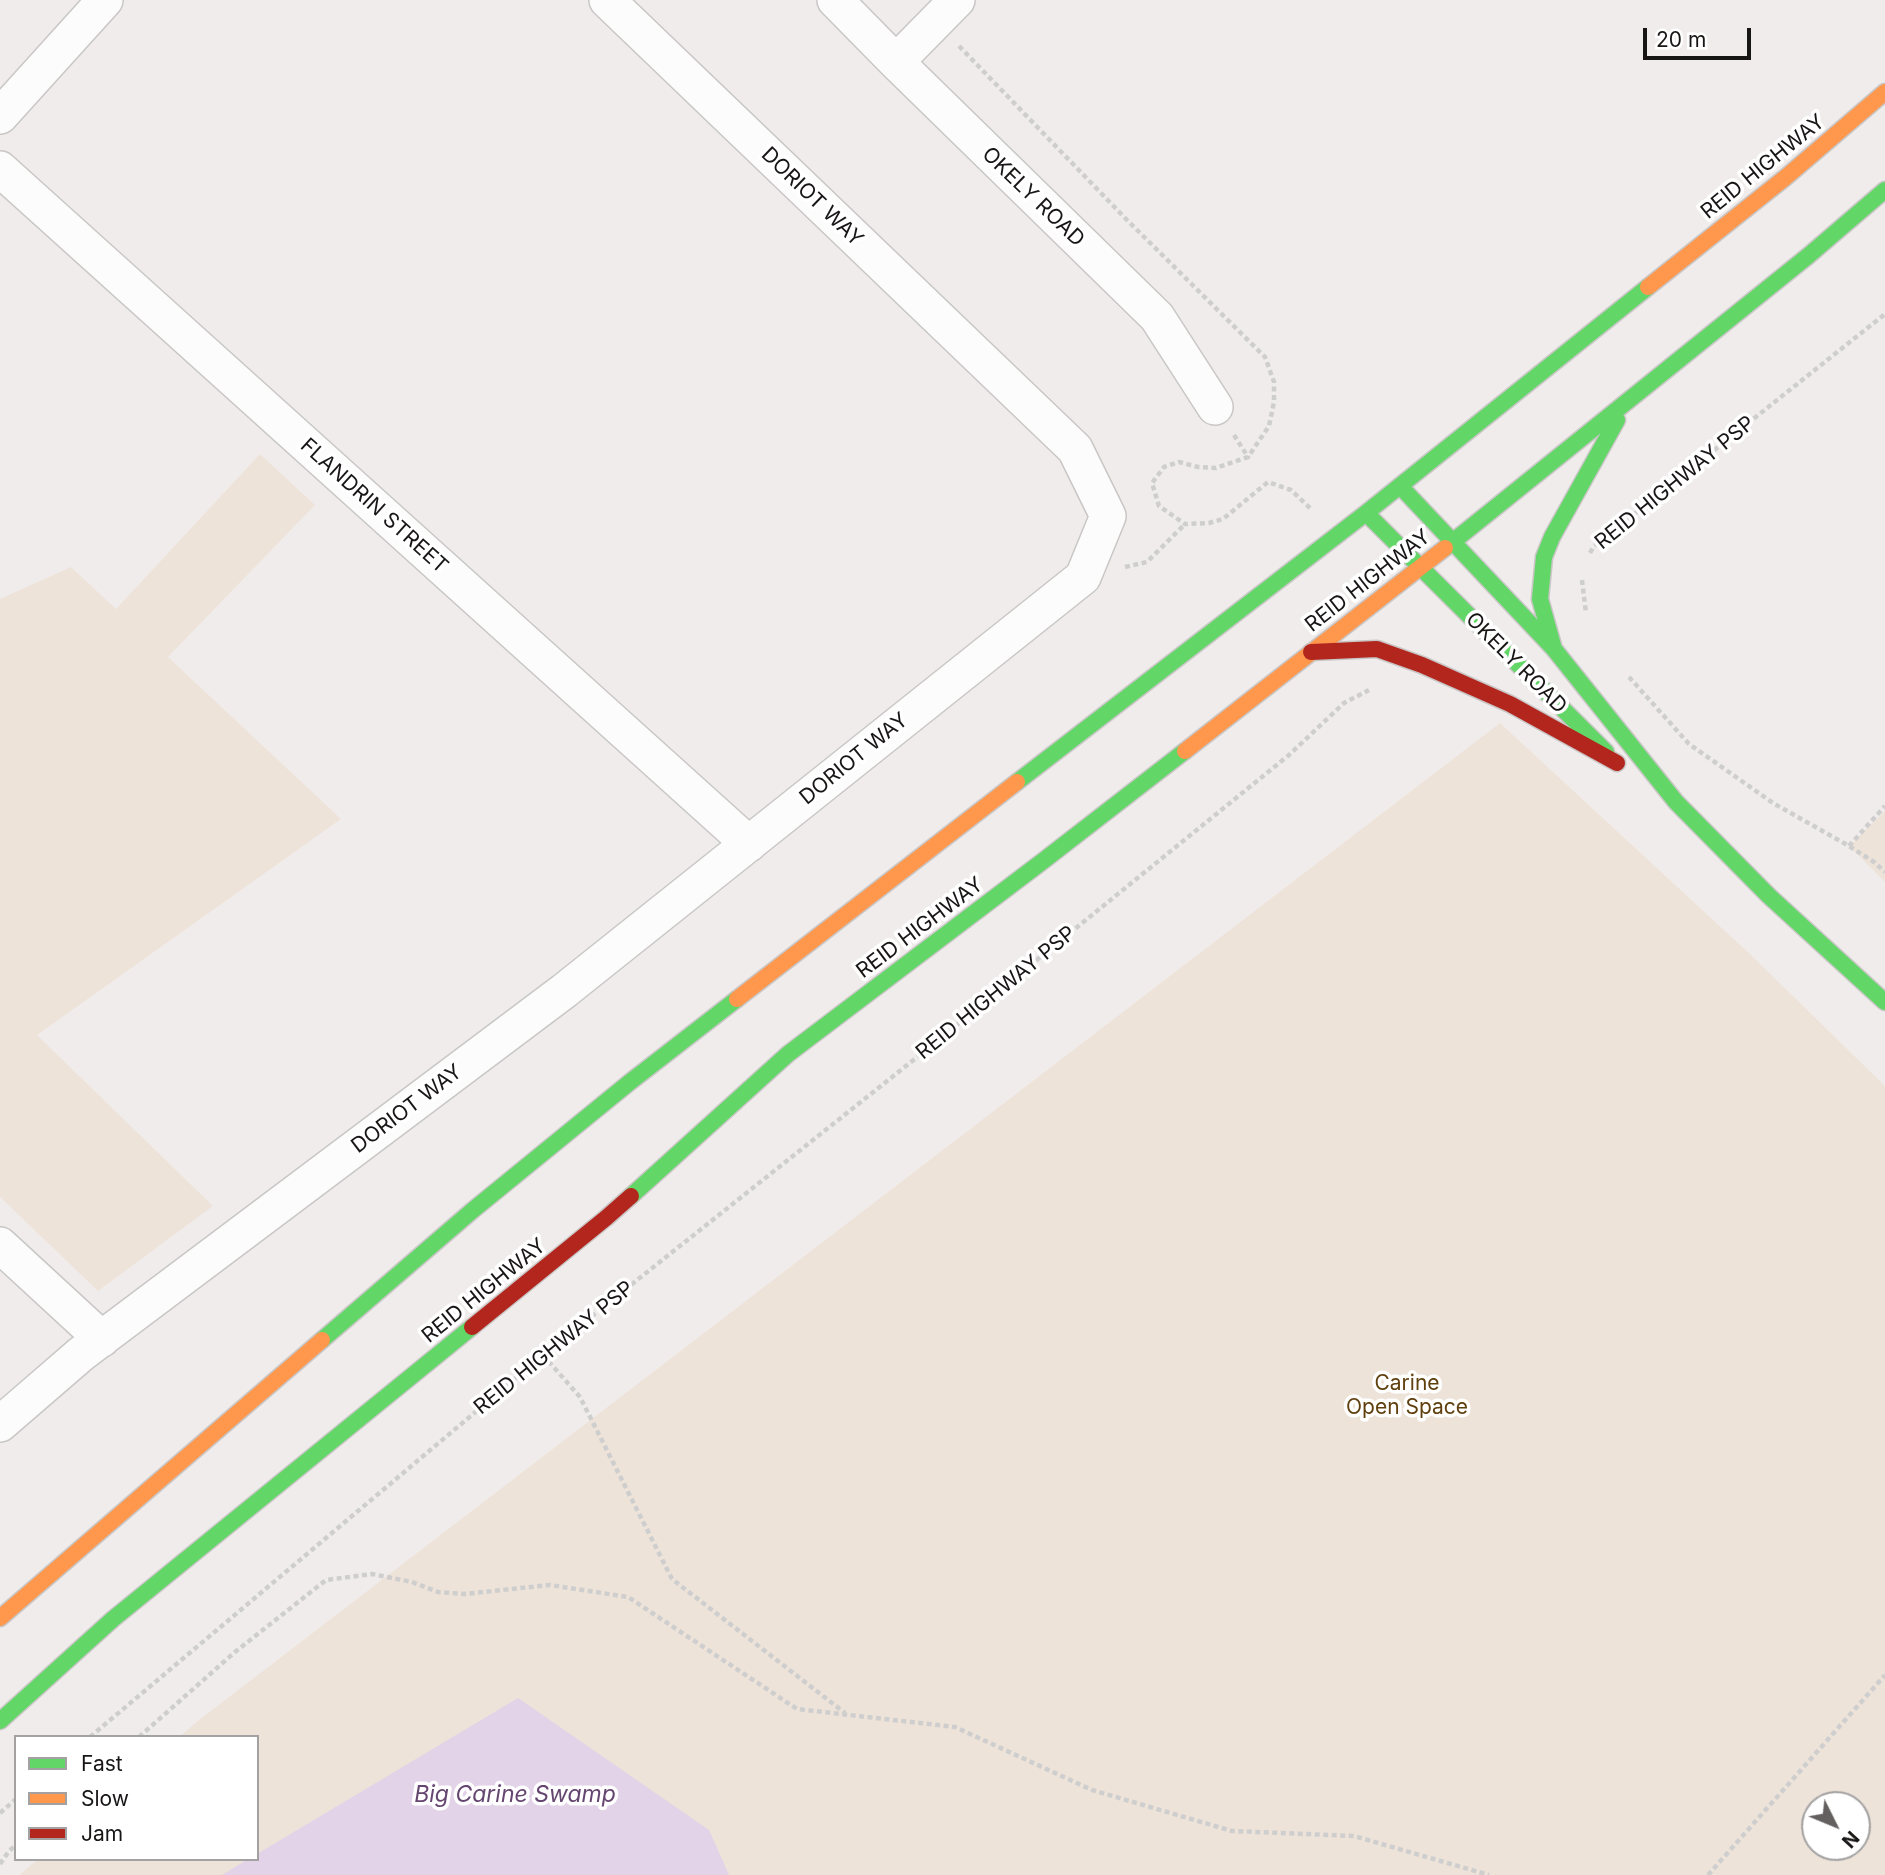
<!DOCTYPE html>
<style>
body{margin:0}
#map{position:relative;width:1885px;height:1875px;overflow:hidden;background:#f1ecec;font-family:Inter,sans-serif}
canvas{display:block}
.legend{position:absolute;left:14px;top:1735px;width:245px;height:126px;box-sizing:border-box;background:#fff;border:2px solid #a3a1a1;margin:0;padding:9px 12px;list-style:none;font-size:21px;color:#181515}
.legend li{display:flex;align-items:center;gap:14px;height:35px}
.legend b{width:35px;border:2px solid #a3a1a1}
.north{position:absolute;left:1801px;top:1791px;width:70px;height:70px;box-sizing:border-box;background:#fff;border:2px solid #a3a1a1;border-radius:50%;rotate:133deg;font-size:19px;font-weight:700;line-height:28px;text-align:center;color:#181515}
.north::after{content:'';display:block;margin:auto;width:24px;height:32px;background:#646060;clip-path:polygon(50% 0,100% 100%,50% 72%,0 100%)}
.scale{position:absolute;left:1643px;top:28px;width:108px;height:32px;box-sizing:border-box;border:4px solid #181515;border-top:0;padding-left:9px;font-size:21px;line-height:24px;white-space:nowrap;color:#181515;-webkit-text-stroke:5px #fff;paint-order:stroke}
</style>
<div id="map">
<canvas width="1885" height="1875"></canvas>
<ul class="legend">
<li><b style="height:9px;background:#63d668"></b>Fast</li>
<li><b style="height:9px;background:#ff974d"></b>Slow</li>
<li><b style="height:9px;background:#b3261e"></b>Jam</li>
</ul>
<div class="north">N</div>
<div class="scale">20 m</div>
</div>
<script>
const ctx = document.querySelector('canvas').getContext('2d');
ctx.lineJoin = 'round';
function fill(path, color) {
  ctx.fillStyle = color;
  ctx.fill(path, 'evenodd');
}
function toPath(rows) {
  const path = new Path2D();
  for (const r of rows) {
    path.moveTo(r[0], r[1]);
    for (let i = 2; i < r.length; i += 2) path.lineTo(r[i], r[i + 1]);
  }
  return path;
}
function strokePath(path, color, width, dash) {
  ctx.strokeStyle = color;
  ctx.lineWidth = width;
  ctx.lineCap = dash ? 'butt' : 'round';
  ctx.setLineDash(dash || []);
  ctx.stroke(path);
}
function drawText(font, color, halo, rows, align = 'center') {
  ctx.font = font + ' Inter,sans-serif';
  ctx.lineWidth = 7;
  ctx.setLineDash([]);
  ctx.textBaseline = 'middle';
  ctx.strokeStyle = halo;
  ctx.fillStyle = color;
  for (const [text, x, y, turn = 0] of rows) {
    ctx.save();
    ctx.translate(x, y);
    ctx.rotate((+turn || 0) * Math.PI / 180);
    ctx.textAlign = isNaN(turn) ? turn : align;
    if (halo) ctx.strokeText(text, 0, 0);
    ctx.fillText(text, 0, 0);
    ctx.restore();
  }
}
const green = toPath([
 [260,454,315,505,168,657,341,819,37,1035,213,1206,98,1291,0,1197,0,599,71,567,116,609],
 [1500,723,1751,955,1885,1086,1885,1875,19,1875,38,1859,257,1859,257,1737,179,1737,199,1720],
 [1815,1805,1857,1805,1857,1847,1815,1847],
 [1885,811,1885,882,1849,846]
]);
const water = toPath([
 [518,1698,709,1830,729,1875,222,1875,248,1859,257,1859,257,1854]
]);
const path = toPath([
 [959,46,1127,220,1265,357,1274,382,1274,402,1269,426,1248,457],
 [1234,435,1248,457,1216,468,1198,467,1179,462,1164,467,1152,483,1159,506,1185,524,1209,523,1223,519,1268,482,1291,490,1311,509],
 [1590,553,1594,546,1885,314],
 [1125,567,1147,562,1185,524],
 [1582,580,1586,613],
 [1629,677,1689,744,1773,803,1849,846,1874,862,1885,872],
 [1849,846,1885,806],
 [543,1355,580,1397,672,1579,845,1713],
 [90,1737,543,1355,916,1058,1289,755,1344,703,1369,690],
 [139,1737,235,1652,326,1580,372,1574,412,1582,438,1592,464,1594,550,1585,628,1597,797,1709,955,1727,1092,1790,1232,1831,1354,1836,1489,1875],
 [0,1813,16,1799],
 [0,1864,9,1851,16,1845],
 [1708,1875,1885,1675]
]);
const street = toPath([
 [835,0,896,62,1157,317,1215,407],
 [896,62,957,0],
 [0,116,105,0],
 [0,169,749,844],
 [0,1245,102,1339],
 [0,1424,81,1354,564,991,1083,577,1108,516,1075,449,607,0]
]);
const fast = toPath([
 [1400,486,1554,649,1676,802,1769,896,1885,1002],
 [1366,513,1606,752],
 [1445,548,1808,256,1885,190],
 [1554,649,1540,599,1544,557,1552,537,1617,420],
 [1017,782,1366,513,1648,287],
 [631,1196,788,1054,1043,861,1185,751],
 [322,1340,473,1210,630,1082,737,999],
 [0,1721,113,1619,472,1327]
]);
const slow = toPath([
 [1648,287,1786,177,1885,92],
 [1185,751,1445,548],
 [737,999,1017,782],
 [0,1618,322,1340]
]);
const jam = toPath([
 [1311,652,1377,649,1422,665,1510,704,1617,763],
 [472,1327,606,1218,631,1196]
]);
const streetNames = [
 ["REID HIGHWAY",1763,167,-39],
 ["DORIOT WAY",812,197,44],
 ["OKELY ROAD",1033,197,44],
 ["REID HIGHWAY PSP",1675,483,-39],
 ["FLANDRIN STREET",374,506,42],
 ["REID HIGHWAY",1368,581,-38],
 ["OKELY ROAD",1516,663,45],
 ["DORIOT WAY",854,759,-39],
 ["REID HIGHWAY",920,928,-37],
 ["REID HIGHWAY PSP",996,993,-39],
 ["DORIOT WAY",407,1109,-37],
 ["REID HIGHWAY",484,1291,-39],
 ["REID HIGHWAY PSP",554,1348,-39]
];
const parkNames = [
 ["Carine",1407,1384],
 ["Open Space",1407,1408]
];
const waterNames = [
 ["Big Carine Swamp",515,1795]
];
fill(green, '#ede3d9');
fill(water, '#e3d3e8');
strokePath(street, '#c9c6c6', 38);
strokePath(fast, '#c9c6c6', 19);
strokePath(slow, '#c9c6c6', 19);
strokePath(jam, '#c9c6c6', 19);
strokePath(path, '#cfcece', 4.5, [5, 3.5]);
strokePath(street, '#fdfcfc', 35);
strokePath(fast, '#63d668', 16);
strokePath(slow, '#ff974d', 16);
strokePath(jam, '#b3261e', 16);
drawText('21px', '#181515', '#fff', streetNames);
drawText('21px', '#60400e', '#fff', parkNames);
drawText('italic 23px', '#654670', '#fff', waterNames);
</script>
